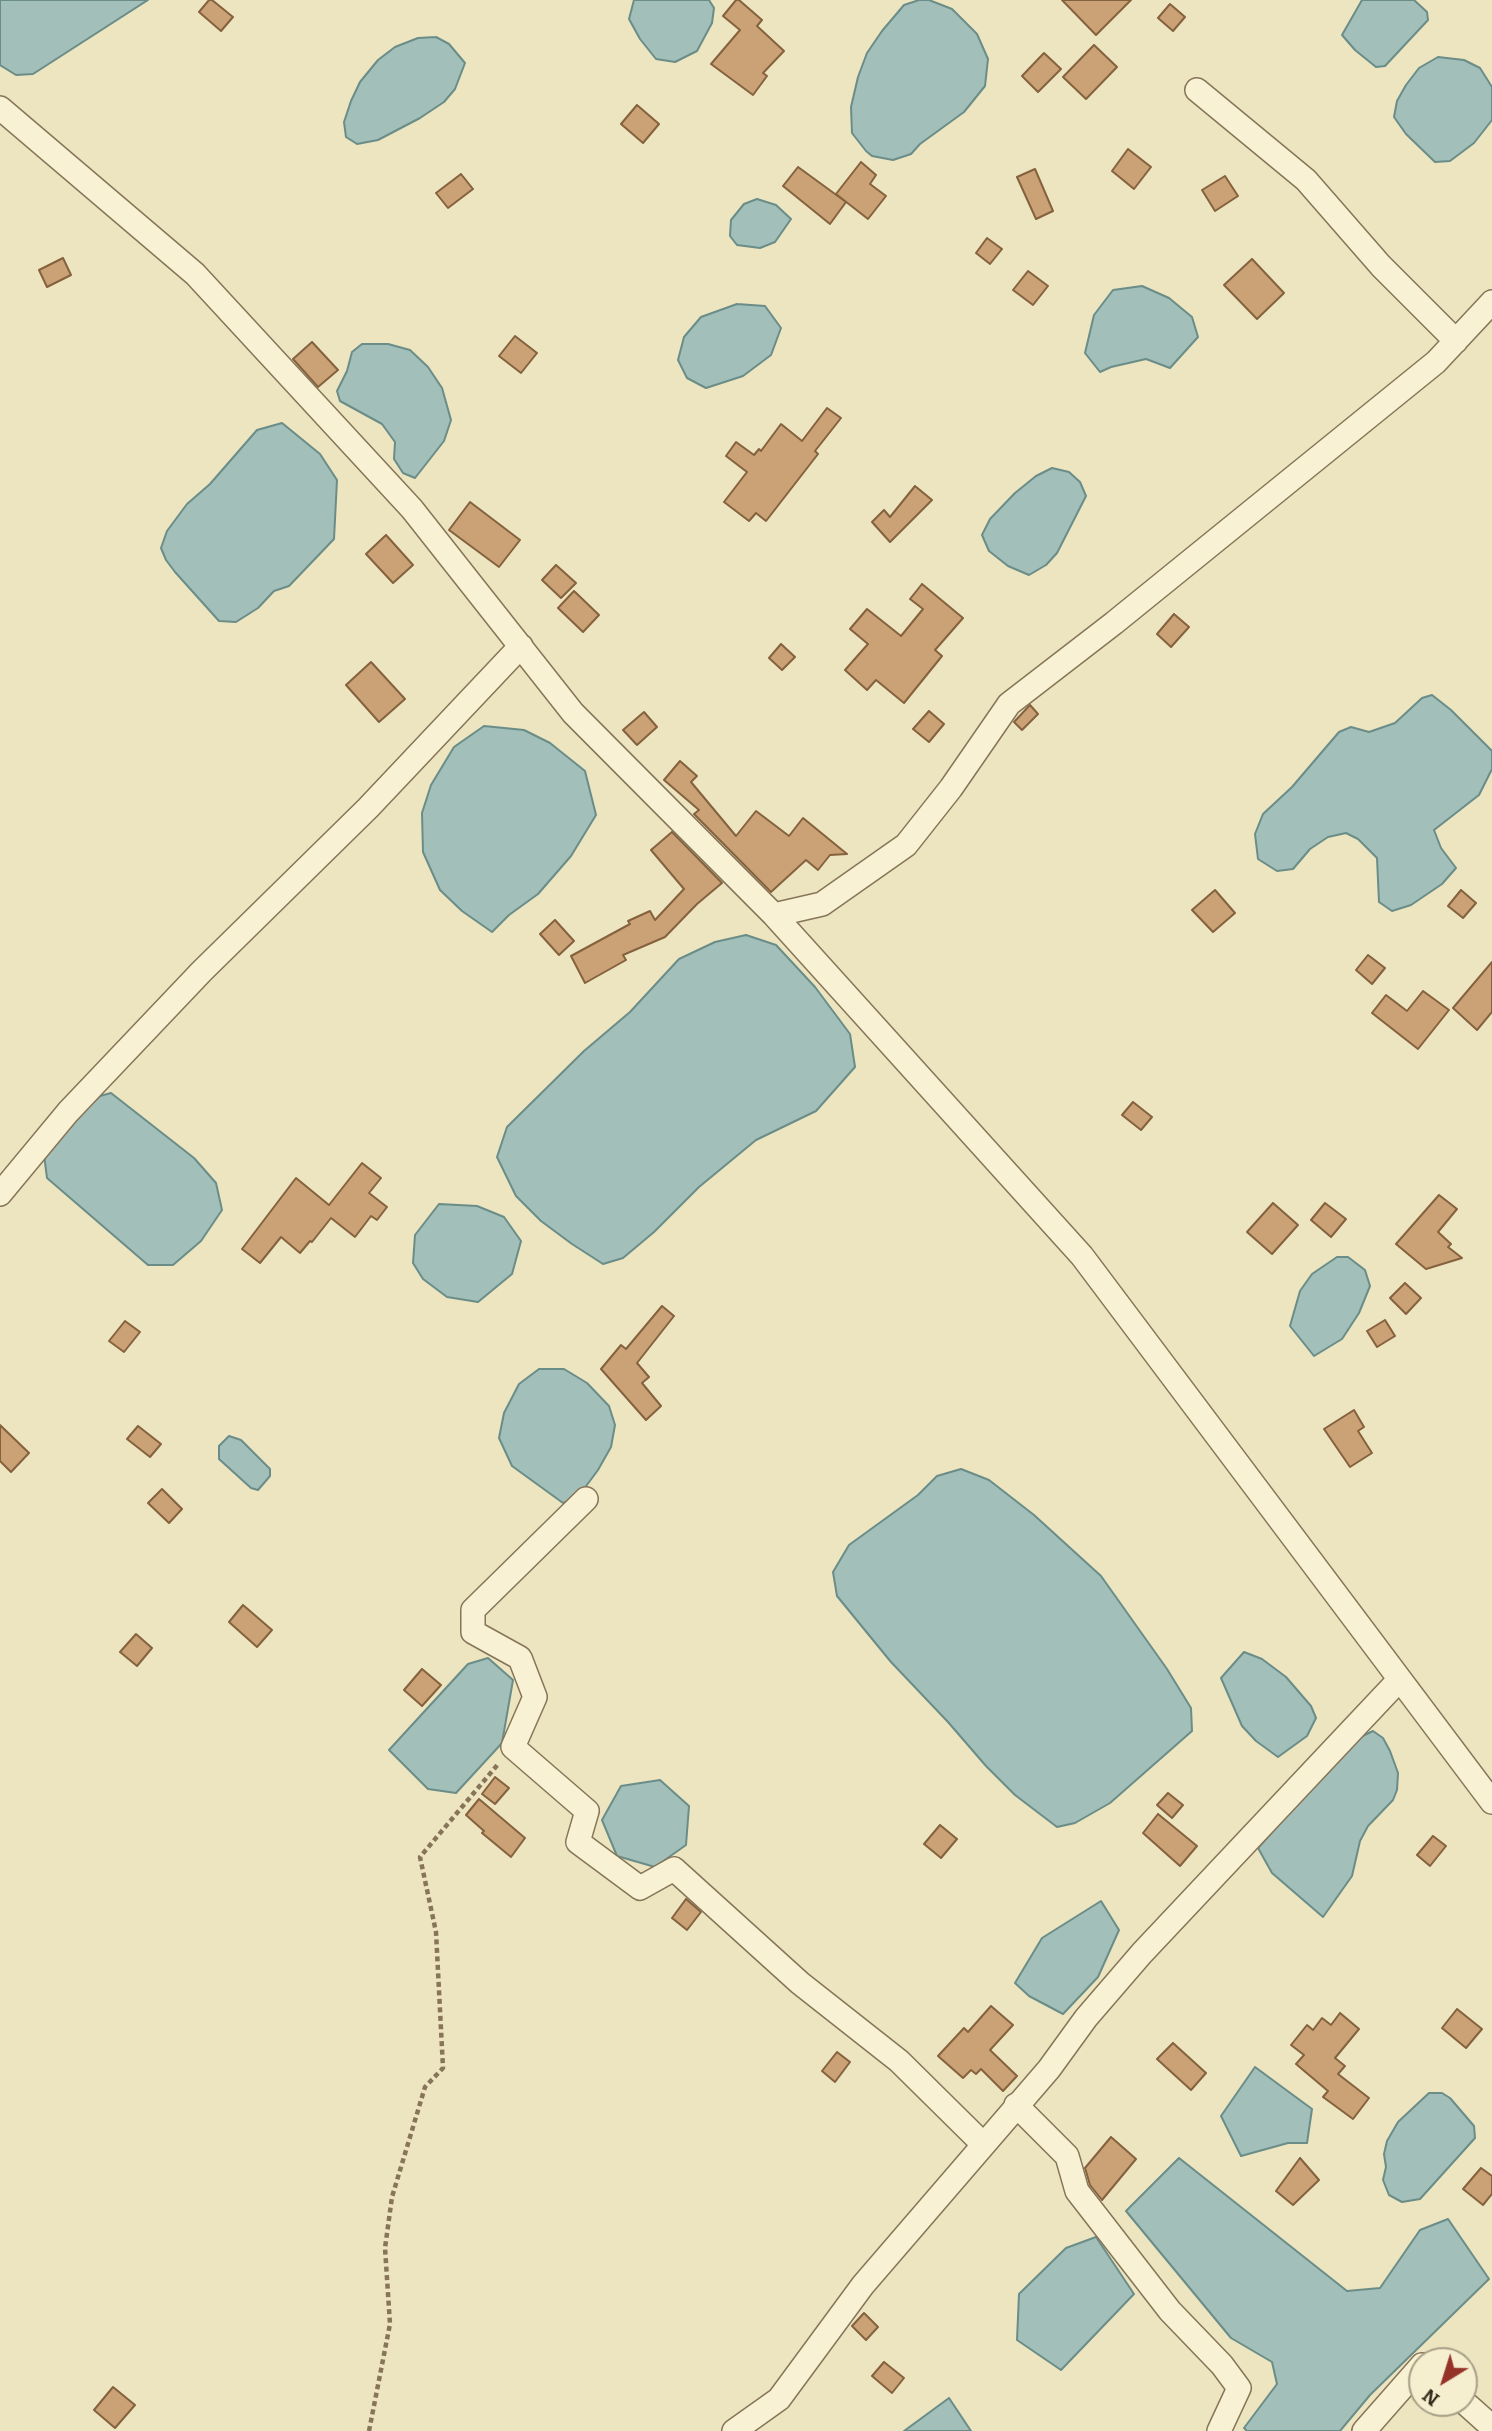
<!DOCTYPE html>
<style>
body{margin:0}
#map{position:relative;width:1492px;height:2431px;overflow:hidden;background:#ede4c0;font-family:Bitter,serif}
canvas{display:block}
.north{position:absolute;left:1408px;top:2347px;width:70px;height:70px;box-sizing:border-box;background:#f5eecf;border:2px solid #a9a087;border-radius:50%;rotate:218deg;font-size:19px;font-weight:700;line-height:28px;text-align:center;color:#362b1c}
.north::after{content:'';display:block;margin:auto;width:24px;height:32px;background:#953329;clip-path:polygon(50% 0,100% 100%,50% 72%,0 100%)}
</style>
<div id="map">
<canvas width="1492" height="2431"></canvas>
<div class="north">N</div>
</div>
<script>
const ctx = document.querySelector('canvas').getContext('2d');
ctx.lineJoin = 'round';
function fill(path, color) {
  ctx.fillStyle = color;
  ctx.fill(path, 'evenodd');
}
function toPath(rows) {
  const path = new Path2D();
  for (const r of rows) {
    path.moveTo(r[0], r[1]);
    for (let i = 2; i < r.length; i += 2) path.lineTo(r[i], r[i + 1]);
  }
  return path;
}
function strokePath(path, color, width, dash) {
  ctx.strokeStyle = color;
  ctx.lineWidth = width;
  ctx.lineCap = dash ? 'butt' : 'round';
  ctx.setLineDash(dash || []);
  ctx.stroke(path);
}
const water = toPath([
 [0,0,148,0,33,74,16,75,0,65,0,0],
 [634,0,709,0,714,8,712,23,697,51,675,62,656,59,640,39,629,19,634,0],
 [919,0,929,0,952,9,977,34,988,59,985,86,964,112,920,144,911,154,893,160,872,156,866,151,852,133,851,107,858,77,867,53,882,31,904,5,919,0],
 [1362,0,1414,0,1427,12,1428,20,1385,66,1376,67,1355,50,1342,35,1362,0],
 [436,37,449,44,465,63,455,89,444,102,420,118,378,140,357,144,346,137,344,122,351,101,360,82,378,60,395,47,418,38,436,37],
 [1438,57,1464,60,1480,68,1492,87,1492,120,1474,143,1450,161,1435,162,1406,134,1394,117,1397,101,1406,85,1419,68,1438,57],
 [757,199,776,205,791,219,775,242,760,248,737,245,730,236,731,220,744,204,757,199],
 [1142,286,1169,298,1192,317,1198,337,1170,368,1146,359,1111,367,1100,372,1085,353,1094,315,1113,290,1142,286],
 [737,304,765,306,781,328,771,355,743,376,706,388,687,378,678,360,684,337,701,317,737,304],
 [362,344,388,344,410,350,428,367,442,388,451,420,444,441,415,478,403,473,394,459,395,442,382,424,340,401,337,391,347,371,352,352,362,344],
 [282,423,320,454,337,480,334,539,289,586,274,591,258,608,236,622,219,621,175,572,166,560,161,548,167,531,187,504,210,484,257,430,282,423],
 [1052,468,1069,472,1080,482,1086,496,1057,553,1046,565,1029,575,1008,566,989,551,982,535,990,519,1015,493,1036,476,1052,468],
 [1432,695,1451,710,1492,751,1492,769,1479,795,1434,830,1441,848,1456,868,1442,884,1411,905,1392,911,1379,902,1377,858,1358,839,1346,833,1328,837,1310,849,1293,869,1277,871,1258,859,1255,834,1263,814,1292,787,1339,732,1351,727,1369,732,1395,723,1422,698,1432,695],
 [484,726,524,730,550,743,585,771,596,815,571,856,538,894,509,915,492,932,462,911,440,890,423,852,422,813,431,785,454,747,484,726],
 [746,935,776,945,815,987,850,1034,855,1067,816,1111,756,1140,699,1187,654,1232,623,1258,603,1264,572,1244,541,1221,516,1196,497,1157,507,1127,584,1051,630,1012,679,959,715,942,746,935],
 [111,1093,194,1158,216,1183,222,1210,201,1241,173,1265,148,1265,47,1178,44,1155,48,1145,100,1096,111,1093],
 [439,1204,477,1206,504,1217,521,1241,512,1274,478,1302,447,1297,423,1279,413,1263,415,1235,439,1204],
 [1337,1257,1348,1257,1365,1270,1370,1286,1359,1313,1342,1339,1314,1356,1290,1326,1300,1291,1312,1274,1337,1257],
 [539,1369,564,1369,587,1383,609,1406,615,1425,611,1447,598,1470,578,1497,563,1503,512,1466,499,1438,504,1413,519,1384,539,1369],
 [229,1436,241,1440,270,1469,270,1476,258,1490,251,1488,219,1459,219,1446,229,1436],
 [961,1469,989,1480,1034,1515,1101,1576,1167,1669,1191,1708,1192,1731,1110,1803,1075,1823,1057,1827,1015,1795,986,1766,948,1722,891,1662,837,1596,833,1572,849,1545,918,1495,937,1476,961,1469],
 [1244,1652,1262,1659,1286,1677,1311,1706,1316,1718,1307,1736,1278,1757,1256,1741,1242,1726,1221,1678,1244,1652],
 [488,1658,513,1680,502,1743,456,1793,428,1789,389,1750,468,1664,488,1658],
 [1373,1731,1383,1738,1390,1751,1398,1773,1397,1790,1393,1800,1368,1826,1360,1841,1352,1876,1323,1917,1272,1873,1258,1848,1354,1740,1373,1731],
 [660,1780,689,1806,686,1845,655,1867,617,1856,602,1820,621,1786,660,1780],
 [1101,1901,1119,1930,1098,1977,1063,2014,1029,1996,1015,1983,1042,1938,1101,1901],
 [1255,2067,1312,2109,1307,2143,1288,2143,1241,2156,1221,2116,1255,2067],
 [1429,2093,1442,2093,1450,2098,1474,2126,1475,2138,1420,2199,1402,2202,1389,2195,1383,2180,1386,2167,1384,2154,1387,2141,1398,2122,1429,2093],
 [1179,2158,1347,2291,1380,2288,1420,2230,1448,2219,1489,2279,1370,2395,1340,2431,1247,2431,1244,2428,1277,2384,1272,2362,1231,2338,1126,2211,1179,2158],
 [1096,2237,1134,2294,1061,2370,1017,2340,1019,2294,1066,2248,1096,2237],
 [949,2398,971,2431,904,2431,949,2398]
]);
const building = toPath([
 [209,0,212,0,233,17,221,31,199,12,209,0],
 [736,0,739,0,762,20,757,26,784,51,763,73,767,76,753,95,711,64,740,30,723,16,736,0],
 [1062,0,1131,0,1096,35,1062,0],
 [1170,4,1185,17,1173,31,1158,18,1170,4],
 [1094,45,1117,67,1086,99,1063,77,1094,45],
 [1044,53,1061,69,1038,92,1022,76,1044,53],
 [637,105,659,124,643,143,621,124,637,105],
 [1128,149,1151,167,1134,189,1112,171,1128,149],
 [861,162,876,175,870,184,886,196,868,219,836,194,861,162],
 [798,167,846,202,830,224,783,186,798,167],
 [1035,169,1053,211,1036,219,1017,177,1035,169],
 [461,174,473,189,448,208,436,193,461,174],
 [1225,176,1238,196,1215,211,1202,190,1225,176],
 [987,238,1002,249,990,264,976,253,987,238],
 [63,258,71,275,47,287,39,270,63,258],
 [1252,259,1284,293,1257,319,1224,285,1252,259],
 [1028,271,1048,286,1033,305,1013,290,1028,271],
 [515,336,537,353,521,373,499,356,515,336],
 [312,342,338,370,318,387,293,359,312,342],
 [827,408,841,418,815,451,818,454,766,521,756,513,749,521,724,502,747,472,726,456,736,442,754,455,759,449,761,451,781,424,802,441,827,408],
 [915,486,932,500,890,542,872,522,884,510,890,517,915,486],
 [470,502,520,540,499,567,449,530,470,502],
 [386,535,413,565,393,583,366,554,386,535],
 [556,565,576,583,561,598,542,580,556,565],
 [922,584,963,618,935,650,942,656,904,703,876,680,867,690,845,670,868,644,850,629,867,609,901,636,923,609,910,599,922,584],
 [574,591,599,615,583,632,558,608,574,591],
 [1174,614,1189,627,1171,647,1157,634,1174,614],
 [781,644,795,657,782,670,769,658,781,644],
 [371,662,405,699,379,722,346,685,371,662],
 [1030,705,1038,714,1022,730,1014,722,1030,705],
 [929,711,944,724,929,742,913,729,929,711],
 [644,712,657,727,637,745,623,730,644,712],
 [680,761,697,776,691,782,736,836,756,811,789,836,803,818,847,854,830,855,818,870,806,860,771,892,694,814,699,810,664,780,680,761],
 [672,832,722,883,697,904,665,937,623,955,626,960,585,983,571,956,630,924,628,921,650,911,655,920,684,889,651,850,672,832],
 [1215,890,1235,913,1213,932,1192,910,1215,890],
 [1461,890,1476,903,1463,918,1448,906,1461,890],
 [555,920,574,941,559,955,540,934,555,920],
 [1368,955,1385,968,1372,984,1356,970,1368,955],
 [1492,962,1492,1012,1477,1030,1453,1008,1492,962],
 [1423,991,1449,1010,1418,1049,1372,1013,1386,995,1407,1011,1423,991],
 [1133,1102,1152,1117,1141,1130,1122,1115,1133,1102],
 [362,1163,381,1178,369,1193,387,1207,377,1220,371,1216,355,1237,331,1218,312,1242,310,1241,300,1253,281,1237,260,1263,242,1249,296,1178,329,1205,362,1163],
 [1439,1195,1457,1209,1438,1232,1451,1244,1448,1247,1462,1258,1426,1269,1396,1244,1439,1195],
 [1273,1203,1298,1225,1272,1254,1247,1232,1273,1203],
 [1325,1203,1346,1219,1331,1237,1311,1220,1325,1203],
 [1405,1283,1421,1298,1406,1314,1390,1298,1405,1283],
 [662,1306,674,1316,637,1363,649,1377,642,1383,661,1406,646,1420,601,1369,621,1345,626,1349,662,1306],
 [1385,1320,1395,1336,1377,1347,1367,1331,1385,1320],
 [125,1321,140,1332,124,1352,109,1341,125,1321],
 [1354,1410,1364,1427,1358,1431,1372,1453,1350,1467,1324,1429,1354,1410],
 [0,1425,29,1453,11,1472,0,1461,0,1425],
 [138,1426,161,1444,150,1457,127,1439,138,1426],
 [162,1489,182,1509,169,1523,148,1503,162,1489],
 [243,1605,272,1630,257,1647,229,1622,243,1605],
 [136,1634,152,1648,137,1666,120,1652,136,1634],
 [422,1669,441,1685,422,1706,404,1690,422,1669],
 [495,1777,509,1788,495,1804,482,1794,495,1777],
 [1168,1793,1183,1805,1172,1818,1157,1805,1168,1793],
 [479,1799,525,1838,511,1857,482,1833,484,1831,466,1815,479,1799],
 [1158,1814,1197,1846,1180,1866,1143,1833,1158,1814],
 [940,1825,957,1839,941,1858,924,1844,940,1825],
 [1433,1836,1446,1846,1430,1866,1417,1855,1433,1836],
 [686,1899,701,1912,687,1930,672,1918,686,1899],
 [991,2006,1013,2025,990,2050,1017,2076,1003,2091,981,2069,976,2074,971,2070,963,2078,938,2056,964,2028,968,2032,991,2006],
 [1457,2009,1482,2029,1466,2048,1442,2028,1457,2009],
 [1340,2013,1359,2029,1335,2058,1345,2066,1338,2074,1369,2098,1353,2119,1323,2097,1328,2091,1296,2064,1304,2055,1291,2045,1307,2025,1313,2030,1322,2018,1331,2025,1340,2013],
 [1173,2043,1206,2073,1191,2090,1157,2059,1173,2043],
 [837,2052,850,2062,835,2082,822,2071,837,2052],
 [1111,2137,1136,2159,1102,2200,1090,2185,1085,2168,1111,2137],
 [1300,2158,1319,2180,1293,2205,1276,2191,1300,2158],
 [1481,2168,1492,2176,1492,2194,1483,2205,1463,2189,1481,2168],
 [864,2313,878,2327,866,2340,852,2326,864,2313],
 [884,2362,904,2378,892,2393,872,2376,884,2362],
 [113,2387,135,2405,115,2428,94,2410,113,2387]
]);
const path = toPath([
 [369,2431,390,2324,385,2248,392,2197,425,2087,443,2068,436,1932,420,1857,499,1763]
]);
const minor = toPath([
 [1197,90,1306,180,1381,266,1456,341],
 [0,108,195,274,412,509,573,713,774,915,1082,1256,1492,1802],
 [774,915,822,904,906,845,951,788,1009,704,1114,623,1436,362,1492,302],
 [0,1194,68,1112,202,971,368,808,521,646],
 [586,1499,473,1610,473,1632,520,1658,535,1697,513,1747,587,1811,578,1842,640,1888,674,1869,800,1983,899,2061,983,2144],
 [1016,2105,1067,2156,1077,2191,1170,2311,1222,2365,1239,2388,1219,2431],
 [1464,2402,1492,2427],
 [734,2431,779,2399,863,2285,1049,2069,1086,2018,1142,1953,1399,1680],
 [1364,2431,1422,2365]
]);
fill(water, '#a3bfba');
strokePath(water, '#6a8d88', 2);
fill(building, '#cba276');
strokePath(building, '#85623e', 2);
strokePath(minor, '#867558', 26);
strokePath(path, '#867558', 4.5, [5, 3.5]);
strokePath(minor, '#f8f1d3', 23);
</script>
